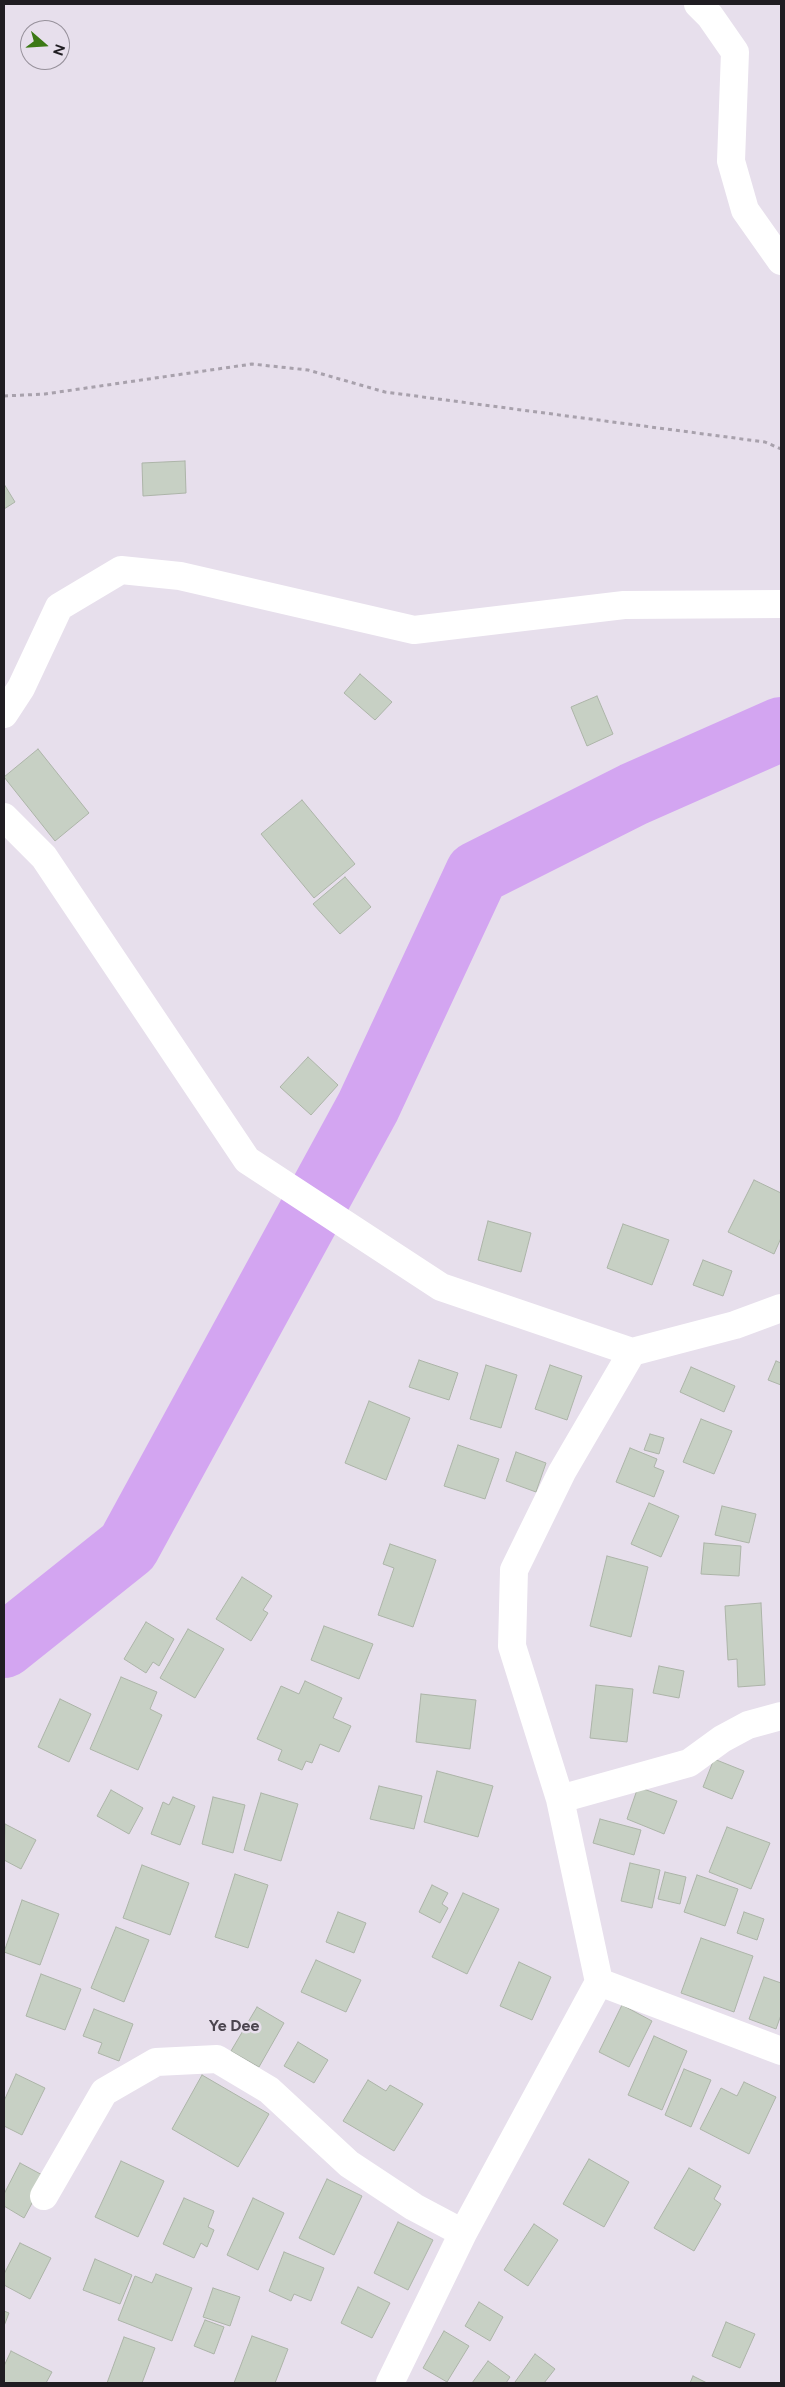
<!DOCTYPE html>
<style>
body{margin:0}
#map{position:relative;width:785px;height:2387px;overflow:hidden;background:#e7dfec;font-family:Figtree,sans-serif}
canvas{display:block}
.frame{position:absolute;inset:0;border:5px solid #201d22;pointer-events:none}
.north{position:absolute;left:20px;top:20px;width:50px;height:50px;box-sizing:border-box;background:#e7dfec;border:1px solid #97919b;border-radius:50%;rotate:109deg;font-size:14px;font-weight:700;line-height:20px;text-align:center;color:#201d22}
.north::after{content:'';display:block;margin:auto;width:18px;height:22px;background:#3c7915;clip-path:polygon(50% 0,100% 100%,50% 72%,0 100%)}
</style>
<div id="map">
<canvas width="785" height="2387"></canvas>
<div class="frame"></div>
<div class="north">N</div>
</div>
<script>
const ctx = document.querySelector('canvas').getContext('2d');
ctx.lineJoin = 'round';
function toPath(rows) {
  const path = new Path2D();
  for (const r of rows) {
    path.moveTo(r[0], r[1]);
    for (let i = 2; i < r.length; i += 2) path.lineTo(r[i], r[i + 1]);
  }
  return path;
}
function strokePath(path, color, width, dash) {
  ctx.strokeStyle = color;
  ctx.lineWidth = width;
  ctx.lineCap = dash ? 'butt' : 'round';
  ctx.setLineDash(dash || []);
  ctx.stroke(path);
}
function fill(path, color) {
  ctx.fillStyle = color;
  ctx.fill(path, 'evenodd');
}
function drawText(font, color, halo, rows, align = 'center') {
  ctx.font = font + ' Figtree,sans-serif';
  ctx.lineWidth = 5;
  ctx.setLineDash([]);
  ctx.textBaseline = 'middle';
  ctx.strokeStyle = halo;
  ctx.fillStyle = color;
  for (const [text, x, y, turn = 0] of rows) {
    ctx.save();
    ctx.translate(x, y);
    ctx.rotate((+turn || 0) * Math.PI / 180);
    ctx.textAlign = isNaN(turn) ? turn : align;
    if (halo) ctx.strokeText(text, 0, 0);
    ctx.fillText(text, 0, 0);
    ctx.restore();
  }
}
const river = toPath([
 [4,1646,128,1547,368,1107,477,873,634,794,781,729]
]);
const building = toPath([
 [185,461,186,493,143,496,142,463,185,461],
 [4,484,15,502,4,509,4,484],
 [360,674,392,702,375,720,344,693,360,674],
 [597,696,613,734,587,746,571,707,597,696],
 [38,749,89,813,55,841,4,777,38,749],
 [302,800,355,864,314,898,261,834,302,800],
 [345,877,371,907,340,934,313,904,345,877],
 [308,1057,338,1085,311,1115,280,1087,308,1057],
 [754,1180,781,1193,781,1238,774,1254,728,1232,754,1180],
 [488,1221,531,1233,521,1272,478,1260,488,1221],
 [623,1224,669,1240,652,1285,607,1268,623,1224],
 [703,1260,732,1271,723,1296,693,1285,703,1260],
 [419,1360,458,1373,449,1400,409,1387,419,1360],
 [776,1361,781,1363,781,1385,768,1380,776,1361],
 [486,1365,517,1375,501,1428,470,1419,486,1365],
 [550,1365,582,1376,567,1420,535,1409,550,1365],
 [691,1367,735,1386,724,1412,680,1392,691,1367],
 [369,1401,410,1418,386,1480,345,1463,369,1401],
 [701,1419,732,1431,714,1474,683,1462,701,1419],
 [650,1434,664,1438,659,1454,644,1450,650,1434],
 [458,1445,499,1459,485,1499,444,1486,458,1445],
 [630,1448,657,1459,654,1467,664,1471,654,1497,616,1482,630,1448],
 [516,1452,546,1463,536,1492,506,1481,516,1452],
 [649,1503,679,1516,661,1557,631,1544,649,1503],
 [722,1506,756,1514,749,1543,715,1535,722,1506],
 [704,1543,741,1546,739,1576,701,1574,704,1543],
 [390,1544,436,1560,413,1627,378,1615,394,1568,383,1564,390,1544],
 [607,1556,648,1567,631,1637,590,1626,607,1556],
 [242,1577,272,1596,263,1610,268,1613,251,1641,216,1619,242,1577],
 [761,1603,765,1685,738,1687,737,1659,728,1660,725,1606,761,1603],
 [146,1622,174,1639,159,1666,153,1662,146,1673,124,1659,146,1622],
 [324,1626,373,1644,359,1679,311,1660,324,1626],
 [188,1629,224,1649,195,1698,160,1678,188,1629],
 [659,1666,684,1671,679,1698,653,1693,659,1666],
 [121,1677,157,1692,150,1709,162,1715,138,1770,90,1749,121,1677],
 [305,1681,342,1698,333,1718,351,1726,339,1752,320,1744,312,1763,306,1761,302,1770,278,1760,282,1750,257,1739,281,1686,299,1694,305,1681],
 [596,1685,633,1689,627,1742,590,1738,596,1685],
 [421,1694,476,1700,470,1749,416,1742,421,1694],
 [60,1699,91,1714,69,1762,38,1747,60,1699],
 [714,1759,744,1771,732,1799,703,1787,714,1759],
 [437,1771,493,1786,478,1837,424,1822,437,1771],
 [379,1786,422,1796,414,1829,370,1819,379,1786],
 [638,1787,677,1801,664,1834,627,1819,638,1787],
 [111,1790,143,1808,129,1834,97,1816,111,1790],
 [261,1793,298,1804,281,1861,244,1850,261,1793],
 [173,1797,195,1806,180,1845,151,1834,163,1802,169,1805,173,1797],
 [213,1797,245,1805,233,1853,202,1844,213,1797],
 [600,1819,641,1830,634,1855,593,1843,600,1819],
 [5,1824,36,1840,21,1869,4,1860,5,1824],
 [727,1827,770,1843,751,1889,709,1872,727,1827],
 [630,1863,660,1870,652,1908,621,1901,630,1863],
 [142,1865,189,1883,170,1935,123,1918,142,1865],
 [665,1872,686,1877,680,1904,658,1899,665,1872],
 [235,1874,268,1885,248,1948,215,1937,235,1874],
 [697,1875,738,1889,725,1926,684,1912,697,1875],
 [432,1885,448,1893,442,1904,448,1908,440,1923,419,1912,432,1885],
 [463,1893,499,1909,467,1974,432,1957,463,1893],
 [22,1900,59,1914,40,1965,4,1952,22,1900],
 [338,1912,366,1923,354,1953,326,1942,338,1912],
 [744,1912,764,1919,757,1940,737,1933,744,1912],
 [116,1927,149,1940,124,2002,91,1988,116,1927],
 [701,1938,753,1956,734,2012,681,1993,701,1938],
 [316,1960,361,1980,346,2012,301,1992,316,1960],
 [519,1962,551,1977,532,2020,500,2006,519,1962],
 [41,1974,81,1989,65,2030,26,2016,41,1974],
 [764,1977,781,1983,781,2015,776,2029,749,2019,764,1977],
 [622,2005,652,2021,629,2067,599,2052,622,2005],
 [257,2007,284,2023,259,2067,231,2051,257,2007],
 [94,2009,133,2024,119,2061,98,2053,102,2043,83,2036,94,2009],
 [654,2036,687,2051,662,2110,628,2095,654,2036],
 [298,2042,328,2060,314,2083,284,2066,298,2042],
 [684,2069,711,2080,691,2127,665,2115,684,2069],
 [16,2074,45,2088,22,2135,4,2126,4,2101,16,2074],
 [202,2075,269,2114,238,2167,172,2129,202,2075],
 [368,2080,386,2091,390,2085,423,2104,394,2151,343,2121,368,2080],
 [744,2082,776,2097,749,2154,700,2129,721,2088,737,2096,744,2082],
 [589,2159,629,2182,604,2227,563,2204,589,2159],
 [121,2161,164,2181,138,2237,95,2217,121,2161],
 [20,2163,46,2177,24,2218,4,2206,4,2194,20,2163],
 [689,2168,721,2186,714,2199,721,2204,694,2251,654,2228,689,2168],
 [327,2179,362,2196,334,2255,299,2238,327,2179],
 [184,2198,214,2211,208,2227,214,2230,207,2247,201,2243,194,2258,163,2244,184,2198],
 [253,2198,284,2213,258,2270,227,2255,253,2198],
 [398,2222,433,2240,408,2290,374,2273,398,2222],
 [534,2224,558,2240,528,2286,504,2270,534,2224],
 [20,2243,51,2258,30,2299,4,2285,4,2274,20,2243],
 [284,2252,324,2268,311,2301,294,2294,291,2301,269,2291,284,2252],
 [95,2259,132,2275,120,2304,83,2290,95,2259],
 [156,2274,192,2288,172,2341,118,2320,135,2276,152,2283,156,2274],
 [358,2287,390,2303,372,2338,341,2323,358,2287],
 [213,2288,240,2297,230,2326,203,2317,213,2288],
 [479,2302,503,2317,490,2341,465,2326,479,2302],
 [4,2311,9,2313,4,2326,4,2311],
 [205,2320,224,2327,214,2354,194,2346,205,2320],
 [726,2322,755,2334,740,2368,712,2356,726,2322],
 [444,2331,469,2346,447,2382,423,2368,444,2331],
 [252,2336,288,2349,275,2383,234,2383,252,2336],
 [124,2337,155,2348,142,2383,107,2383,124,2337],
 [11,2351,52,2372,46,2383,4,2383,4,2366,11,2351],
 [535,2354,555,2369,544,2383,517,2383,515,2382,535,2354],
 [488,2361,510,2377,506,2383,472,2383,488,2361],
 [693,2376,707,2383,690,2383,693,2376]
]);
const path = toPath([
 [4,396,45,394,252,364,308,370,385,392,765,442,781,449]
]);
const minor = toPath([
 [698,4,710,16,735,52,731,161,745,210,781,261],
 [4,714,21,688,59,607,121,570,180,576,414,630,624,605,781,604],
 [4,817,44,857,247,1160,441,1287,632,1352],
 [781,1308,735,1325,632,1352,562,1472,514,1570,512,1646,560,1799,599,1982,781,2051],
 [560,1799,689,1763,722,1739,748,1725,781,1716],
 [44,2196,104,2092,156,2062,217,2059,269,2090,349,2164,414,2207,463,2233],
 [390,2383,463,2233,599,1982]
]);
const quarterNames = [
 ["Ye Dee",234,2026]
];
strokePath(river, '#d3a5f1', 64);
fill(building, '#c7d0c4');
strokePath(building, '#acb4a8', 1);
strokePath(path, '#a8a1ac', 3, [4, 4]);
strokePath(minor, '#fff', 28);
drawText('bold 16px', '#4b454f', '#e7dfec', quarterNames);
</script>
